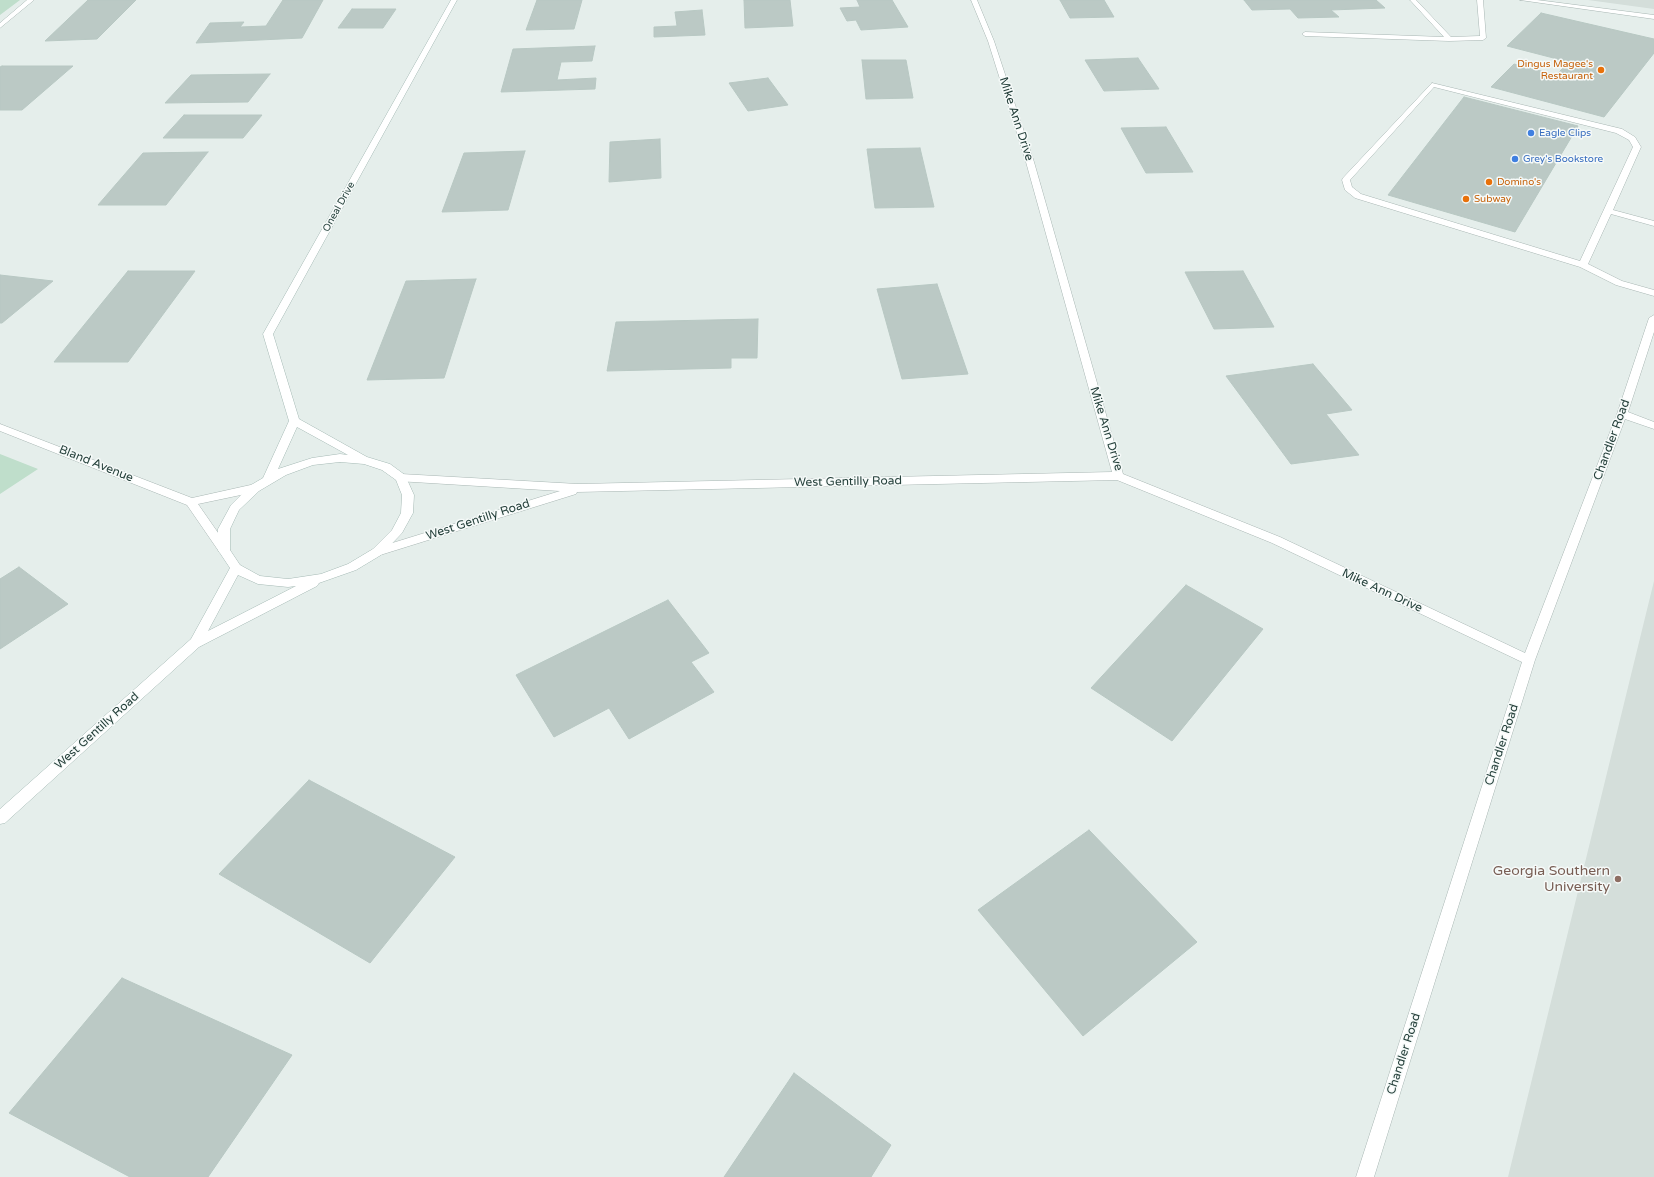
<!DOCTYPE html>
<style>
body{margin:0}
canvas{display:block;background:#e5eeeb}
</style>
<canvas width="1654" height="1177"></canvas>
<script>
const ctx = document.querySelector('canvas').getContext('2d');
ctx.lineJoin = 'round';
function fill(path, color) {
  ctx.fillStyle = color;
  ctx.fill(path, 'evenodd');
}
function toPath(rows) {
  const path = new Path2D();
  for (const r of rows) {
    path.moveTo(r[0], r[1]);
    for (let i = 2; i < r.length; i += 2) path.lineTo(r[i], r[i + 1]);
  }
  return path;
}
function strokePath(path, color, width, dash) {
  ctx.strokeStyle = color;
  ctx.lineWidth = width;
  ctx.lineCap = dash ? 'butt' : 'round';
  ctx.setLineDash(dash || []);
  ctx.stroke(path);
}
function drawText(font, color, halo, rows, align = 'center') {
  ctx.font = font + ' "Varela Round",sans-serif';
  ctx.lineWidth = 3;
  ctx.setLineDash([]);
  ctx.textBaseline = 'middle';
  ctx.strokeStyle = halo;
  ctx.fillStyle = color;
  for (const [text, x, y, turn = 0] of rows) {
    ctx.save();
    ctx.translate(x, y);
    ctx.rotate((+turn || 0) * Math.PI / 180);
    ctx.textAlign = isNaN(turn) ? turn : align;
    if (halo) ctx.strokeText(text, 0, 0);
    ctx.fillText(text, 0, 0);
    ctx.restore();
  }
}
const built = toPath([
 [1588,0,1654,0,1654,9],
 [1654,581,1654,1177,1508,1177]
]);
const green = toPath([
 [0,0,20,0,0,15],
 [0,454,38,469,0,494]
]);
const building = toPath([
 [88,0,136,0,97,39,45,41,88,0],
 [283,0,323,0,302,38,196,43,210,23,244,22,240,27,266,26,283,0],
 [537,0,582,0,574,29,526,30,537,0],
 [744,0,790,0,793,26,745,28,744,0],
 [857,0,892,0,908,27,861,30,856,20,847,21,840,8,860,7,857,0],
 [1060,0,1104,0,1114,17,1070,18,1060,0],
 [1244,0,1376,0,1385,8,1331,10,1339,17,1298,18,1290,9,1252,10,1244,0],
 [352,9,396,9,383,28,338,28,352,9],
 [702,10,705,35,654,37,654,27,677,26,675,12,702,10],
 [1541,13,1654,39,1654,53,1604,117,1491,87,1514,64,1556,75,1569,62,1507,46,1541,13],
 [595,46,592,61,561,62,557,80,596,78,595,89,501,92,513,49,595,46],
 [1138,58,1159,89,1104,91,1085,60,1138,58],
 [862,60,906,60,913,98,866,99,862,60],
 [2,66,73,66,22,110,0,110,0,67,2,66],
 [270,74,248,102,165,103,191,75,270,74],
 [768,78,788,105,748,111,729,83,768,78],
 [1464,97,1578,126,1515,232,1388,195,1464,97],
 [184,115,262,115,243,138,163,138,184,115],
 [1166,127,1193,172,1146,173,1121,128,1166,127],
 [660,139,661,178,609,182,610,142,660,139],
 [920,148,934,207,875,208,867,149,920,148],
 [525,151,508,210,442,212,464,153,525,151],
 [208,152,166,205,98,205,143,153,208,152],
 [128,271,195,271,128,362,54,362,128,271],
 [1243,271,1274,327,1214,329,1185,272,1243,271],
 [0,275,53,281,2,323,0,323,0,275],
 [476,279,444,378,367,380,406,281,476,279],
 [937,284,968,374,902,379,877,289,937,284],
 [758,319,757,358,731,358,731,368,607,371,616,322,758,319],
 [1313,364,1352,410,1326,414,1359,455,1291,464,1226,376,1313,364],
 [19,567,68,604,0,649,0,579,19,567],
 [1186,585,1263,629,1172,741,1091,688,1186,585],
 [668,600,709,653,691,662,714,692,629,739,609,708,554,737,516,675,668,600],
 [309,780,455,857,370,963,219,874,309,780],
 [1089,830,1197,942,1083,1036,978,910,1089,830],
 [122,978,292,1055,208,1177,130,1177,9,1113,122,978],
 [794,1073,891,1145,871,1177,724,1177,794,1073]
]);
const lane = toPath([
 [1410,0,1416,0,1451,37,1480,36,1477,0,1483,0,1486,38,1483,40,1449,41,1305,36,1302,34,1305,32,1444,37,1410,0],
 [1432,83,1622,129,1635,137,1641,147,1613,210,1654,221,1654,226,1611,214,1588,264,1622,281,1654,290,1654,296,1616,285,1580,267,1355,198,1345,190,1342,180,1343,178,1432,83],
 [1434,87,1616,133,1629,140,1633,147,1580,261,1361,194,1352,187,1350,180,1434,87]
]);
const street = toPath([
 [27,0,34,0,0,28,0,23,27,0],
 [971,0,977,0,994,41,1034,162,1123,474,1280,537,1525,653,1617,414,1649,318,1654,315,1654,332,1628,412,1654,422,1654,429,1625,419,1535,660,1374,1177,1356,1177,1522,662,1272,543,1117,480,577,492,576,494,377,556,373,555,371,552,373,549,560,491,397,481,396,478,397,475,401,474,578,484,1112,472,1026,162,988,41,971,0],
 [1520,0,1537,0,1654,15,1654,19,1520,0],
 [0,424,192,498,255,484,260,488,255,492,198,504,230,550,228,553,224,554,220,553,187,505,0,431,0,424]
]);
const secondary = toPath([
 [451,0,457,0,273,334,299,419,367,457,390,464,405,475,414,495,413,513,402,533,381,555,356,570,319,583,317,586,199,647,5,823,0,824,0,809,191,639,230,568,218,550,218,529,231,505,251,485,263,478,289,421,263,334,451,0],
 [297,427,348,455,340,454,312,458,278,469,297,427],
 [340,462,364,464,382,470,396,480,402,495,401,513,392,530,373,549,348,564,321,574,288,579,260,576,240,565,230,550,230,529,239,510,259,491,286,475,313,465,340,462],
 [238,575,258,584,288,587,296,586,208,631,238,575]
]);
const markers = [
 [1601,70,4,"#e8710a"],
 [1531,133,4,"#3f7fe0"],
 [1515,159,4,"#3f7fe0"],
 [1489,182,4,"#e8710a"],
 [1466,199,4,"#e8710a"],
 [1618,879,4,"#8d6e63"]
];
const farFoodnames = [
 ["Dingus Magee's",1593,64,"right"],
 ["Restaurant",1593,76,"right"],
 ["Domino's",1497,182],
 ["Subway",1474,199]
];
const farShopnames = [
 ["Eagle Clips",1539,133],
 ["Grey's Bookstore",1523,159]
];
const farStreetnames = [
 ["Oneal Drive",339,207,-61]
];
const streetNames = [
 ["Mike Ann Drive",1016,119,72],
 ["Mike Ann Drive",1106,429,73],
 ["Chandler Road",1612,440,-70],
 ["Bland Avenue",96,464,22],
 ["West Gentilly Road",848,482,-1],
 ["West Gentilly Road",478,520,-18],
 ["Mike Ann Drive",1382,591,25],
 ["West Gentilly Road",97,731,-42],
 ["Chandler Road",1502,745,-72],
 ["Chandler Road",1404,1054,-72]
];
const nearEducationnames = [
 ["Georgia Southern",1610,871],
 ["University",1610,887]
];
fill(built, '#d4deda');
fill(green, '#bfdecb');
fill(building, '#bbc9c5');
strokePath(building, '#b8c8c3', 1);
strokePath(lane, '#a8b6b3', 1);
strokePath(street, '#a8b6b3', 1);
strokePath(secondary, '#a4b9b4', 1);
fill(lane, '#fff');
fill(street, '#fff');
fill(secondary, '#fff');
for (const [x, y, r, color] of markers) {
  const dot = new Path2D();
  dot.arc(x, y, r, 0, 2 * Math.PI);
  ctx.fillStyle = color;
  ctx.fill(dot);
  strokePath(dot, '#f6faf9', 1.5);
}
drawText('10px', '#c56008', '#f6faf9', farFoodnames, 'left');
drawText('10px', '#366cbe', '#f6faf9', farShopnames, 'left');
drawText('10px', '#25403b', '#f6faf9', farStreetnames);
drawText('12px', '#25403b', '#f6faf9', streetNames);
drawText('14px', '#785e54', '#f6faf9', nearEducationnames, 'right');
</script>
